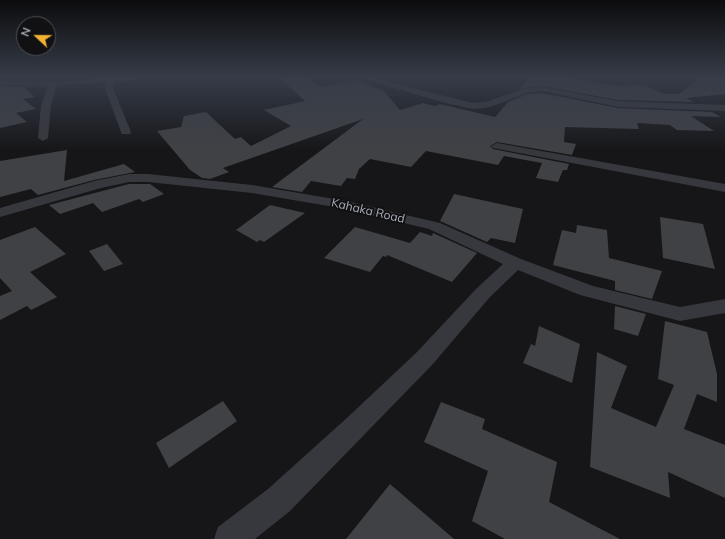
<!DOCTYPE html>
<style>
body{margin:0}
#map{position:relative;width:725px;height:539px;overflow:hidden;background:#161618;font-family:Mulish,sans-serif}
canvas{display:block}
.north{position:absolute;left:16px;top:16px;width:40px;height:40px;box-sizing:border-box;background:#111113;border:1px solid #4d4f55;border-radius:50%;rotate:292deg;font-size:11px;font-weight:700;line-height:16px;text-align:center;color:#a8adb8}
.north::after{content:'';display:block;margin:auto;width:14px;height:18px;background:#f2b134;clip-path:polygon(50% 0,100% 100%,50% 72%,0 100%)}
</style>
<div id="map">
<canvas width="725" height="539"></canvas>
<div class="north">N</div>
</div>
<script>
const ctx = document.querySelector('canvas').getContext('2d');
ctx.lineJoin = 'round';
function fill(path, color) {
  ctx.fillStyle = color;
  ctx.fill(path, 'evenodd');
}
function toPath(rows) {
  const path = new Path2D();
  for (const r of rows) {
    path.moveTo(r[0], r[1]);
    for (let i = 2; i < r.length; i += 2) path.lineTo(r[i], r[i + 1]);
  }
  return path;
}
function drawText(font, color, halo, rows, align = 'center') {
  ctx.font = font + ' Mulish,sans-serif';
  ctx.lineWidth = 4;
  ctx.setLineDash([]);
  ctx.textBaseline = 'middle';
  ctx.strokeStyle = halo;
  ctx.fillStyle = color;
  for (const [text, x, y, turn = 0] of rows) {
    ctx.save();
    ctx.translate(x, y);
    ctx.rotate((+turn || 0) * Math.PI / 180);
    ctx.textAlign = isNaN(turn) ? turn : align;
    if (halo) ctx.strokeText(text, 0, 0);
    ctx.fillText(text, 0, 0);
    ctx.restore();
  }
}
const building = toPath([
 [301,77,305,77,321,87,356,80,384,91,400,110,423,103,435,106,440,104,495,117,508,102,527,94,542,93,618,108,712,112,721,117,691,116,714,131,677,130,670,125,637,123,639,129,565,127,564,142,576,144,572,155,497,142,490,146,493,149,569,164,567,170,563,170,558,182,536,178,542,163,504,156,498,165,426,151,411,167,370,159,359,169,355,179,347,178,341,186,311,181,302,192,272,187,363,119,223,168,229,172,210,179,202,178,190,170,157,131,181,127,184,116,206,112,235,139,241,137,251,146,291,126,264,110,305,101,281,79],
 [530,77,561,77,617,86,645,85,664,94,679,94,701,77,705,77,725,80,725,94,686,98,694,102,618,100,542,86,519,89],
 [0,86,24,87,35,97,23,99,36,109,16,113,27,122,0,128],
 [67,150,64,181,124,164,135,172,94,180,38,195,31,189,0,197,0,161],
 [129,184,150,184,164,194,143,202,139,199,102,212,93,203,60,214,49,205],
 [454,194,523,209,515,243,491,238,487,242,440,221],
 [270,205,305,213,264,242,260,240,257,242,236,230],
 [660,217,703,224,715,269,663,258],
 [577,225,607,230,609,258,662,271,652,299,615,290,615,281,553,265,562,230,576,233],
 [35,227,66,254,30,272,57,297,31,310,27,306,0,320,0,296,12,291,0,278,0,240],
 [355,227,410,243,420,232,432,236,433,233,477,253,452,282,387,255,386,257,383,256,370,272,324,258],
 [107,244,123,264,104,271,89,251],
 [615,306,646,314,638,336,614,329],
 [665,321,707,332,717,374,717,402,697,394,684,429,725,445,725,498,668,472,670,498,590,467,597,352,627,366,611,408,656,427,674,385,658,379],
 [539,326,580,344,572,383,523,363,531,344,535,346],
 [223,401,237,421,169,468,156,443],
 [441,402,485,419,482,429,557,462,549,502,620,539,505,539,472,521,488,471,424,442],
 [390,484,454,539,346,539]
]);
const minor = toPath([
 [122,77,150,77,146,79,114,82,113,88,131,132,130,134,122,134,121,132,105,88,106,82,56,86,51,105,48,138,43,141,38,138,41,105,48,86,0,85,0,81,54,82,122,77],
 [358,77,369,77,473,103,486,102,523,89,542,87,618,101,725,105,725,111,618,107,542,91,527,93,490,107,473,109,445,103,358,77],
 [497,143,725,184,725,192,493,148,491,146,497,143],
 [129,174,148,174,252,185,346,201,440,223,521,259,593,286,680,307,725,299,725,313,680,321,580,295,518,270,490,297,432,365,290,511,255,539,214,539,218,527,268,489,349,416,416,353,476,289,503,264,429,229,346,209,252,193,148,182,129,182,101,188,0,217,0,208,94,181,129,174]
]);
const streetNames = [
 ["Kahaka Road",368,211,13]
];
fill(building, '#404145');
fill(minor, '#37383d');
const sky = ctx.createLinearGradient(0, 0, 0, 152);
sky.addColorStop(0, '#0c0c0d');
sky.addColorStop(0.51, '#363c48');
sky.addColorStop(1, '#363c4800');
ctx.fillStyle = sky;
ctx.fillRect(0, 0, 725, 152);
drawText('12px', '#a8adb8', '#111113', streetNames);
</script>
